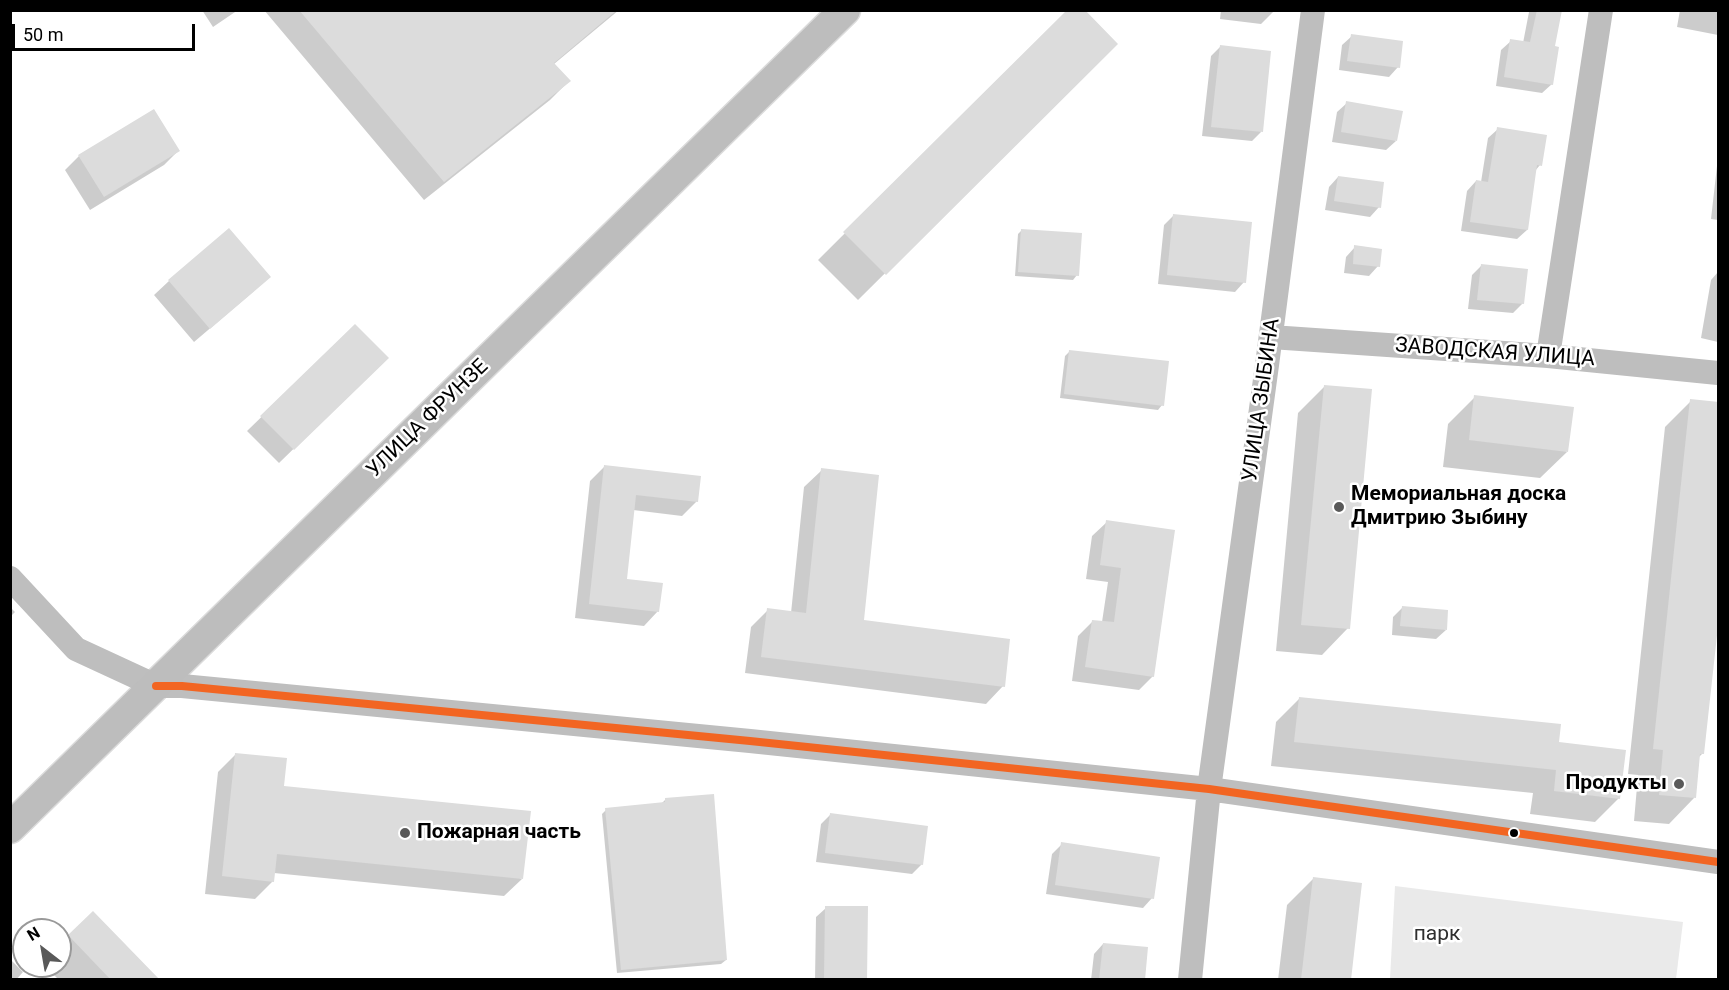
<!DOCTYPE html>
<meta charset="utf-8">
<style>
body{margin:0}
#map{position:relative;width:1729px;height:990px;overflow:hidden;background:#fff;font-family:Roboto,sans-serif}
canvas{display:block}
.frame{position:absolute;inset:0;border:12px solid #000;pointer-events:none}
.north{position:absolute;left:12px;top:918px;width:60px;height:60px;box-sizing:border-box;background:#fff;border:2px solid #999;border-radius:50%;rotate:329deg;font-size:16px;font-weight:700;line-height:24px;text-align:center;color:#000}
.north::after{content:'';display:block;margin:auto;width:21px;height:27px;background:#595959;clip-path:polygon(50% 0,100% 100%,50% 72%,0 100%)}
.scale{position:absolute;left:12px;top:24px;width:183px;height:27px;box-sizing:border-box;border:3px solid #000;border-top:0;padding-left:8px;font-size:18px;line-height:21px;white-space:nowrap;color:#000;-webkit-text-stroke:4px #fff;paint-order:stroke}
</style>
<div id="map">
<canvas width="1729" height="990"></canvas>
<div class="frame"></div>
<div class="north">N</div>
<div class="scale">50 m</div>
</div>
<script>
const ctx = document.querySelector('canvas').getContext('2d');
ctx.lineJoin = 'round';
function fill(path, color) {
  ctx.fillStyle = color;
  ctx.fill(path, 'evenodd');
}
function toPath(rows) {
  const path = new Path2D();
  for (const r of rows) {
    path.moveTo(r[0], r[1]);
    for (let i = 2; i < r.length; i += 2) path.lineTo(r[i], r[i + 1]);
  }
  return path;
}
function strokePath(path, color, width, dash) {
  ctx.strokeStyle = color;
  ctx.lineWidth = width;
  ctx.lineCap = dash ? 'butt' : 'round';
  ctx.setLineDash(dash || []);
  ctx.stroke(path);
}
function drawText(font, color, halo, rows, align = 'center') {
  ctx.font = font + ' Roboto,sans-serif';
  ctx.lineWidth = 5;
  ctx.setLineDash([]);
  ctx.textBaseline = 'middle';
  ctx.strokeStyle = halo;
  ctx.fillStyle = color;
  for (const [text, x, y, turn = 0] of rows) {
    ctx.save();
    ctx.translate(x, y);
    ctx.rotate((+turn || 0) * Math.PI / 180);
    ctx.textAlign = isNaN(turn) ? turn : align;
    if (halo) ctx.strokeText(text, 0, 0);
    ctx.fillText(text, 0, 0);
    ctx.restore();
  }
}
const green = toPath([
 [1395,886,1683,922,1676,979,1390,979]
]);
const shadow = toPath([
 [202,10,238,10,213,27],
 [264,10,619,10,554,64,569,81,550,100,424,200],
 [1069,10,1116,44,858,300,818,260],
 [1221,10,1275,10,1261,24,1220,19],
 [1523,10,1560,10,1554,47,1552,84,1542,93,1496,86,1501,50,1511,41,1523,43,1529,12],
 [1680,10,1718,10,1718,35,1677,27],
 [1352,36,1398,67,1389,77,1339,70,1342,45],
 [1220,47,1261,132,1252,141,1202,136,1211,56],
 [1347,103,1396,141,1386,150,1332,142,1337,112],
 [1498,129,1540,165,1535,171,1527,230,1517,239,1461,231,1467,191,1476,181,1481,182,1488,138],
 [178,151,164,165,90,210,65,170,79,156],
 [1718,157,1718,220,1711,219],
 [1338,177,1379,207,1370,217,1325,210,1329,187],
 [1173,216,1244,282,1235,292,1158,284,1164,225],
 [1022,230,1077,275,1073,280,1015,276,1018,234],
 [1355,247,1378,266,1369,276,1344,273,1346,257],
 [1481,266,1523,303,1513,313,1468,309,1472,275],
 [1718,272,1718,342,1701,338,1711,280],
 [169,281,254,291,194,342,154,295],
 [355,326,387,358,279,463,247,431],
 [1070,351,1162,405,1158,410,1060,398,1065,356],
 [1325,386,1348,628,1322,655,1276,651,1298,413],
 [1475,397,1567,452,1540,478,1443,467,1448,424],
 [1691,401,1702,754,1698,758,1694,798,1669,824,1634,821,1638,775,1628,774,1665,427],
 [604,467,697,501,682,516,633,510,625,580,658,611,644,626,575,618,590,481],
 [822,470,862,622,1003,686,986,704,745,673,751,627,768,610,791,613,804,487],
 [1107,522,1173,531,1153,676,1139,690,1072,681,1078,636,1093,621,1102,622,1108,582,1086,579,1092,536],
 [10,607,15,612,10,617],
 [1403,607,1446,630,1436,639,1392,635,1393,617],
 [1300,698,1557,743,1619,798,1595,822,1530,814,1533,793,1271,766,1276,722],
 [236,754,283,787,522,879,504,896,274,873,273,881,255,899,205,894,218,772],
 [665,800,726,960,721,964,617,973,602,814,606,810,661,804],
 [830,815,922,864,912,874,816,862,821,824],
 [1062,844,1152,898,1143,908,1046,894,1052,854],
 [1313,879,1349,980,1278,980,1287,905],
 [826,908,866,980,815,980,816,917],
 [93,913,158,980,59,980,45,966,60,966,60,945],
 [1103,944,1143,980,1091,980,1094,954],
 [10,959,23,972,16,980,10,980]
]);
const building = toPath([
 [299,10,617,10,554,63,571,81,444,182],
 [1067,10,1085,10,1118,44,886,275,843,232],
 [1537,10,1562,10,1555,46,1559,47,1553,85,1504,77,1510,39,1530,42],
 [1351,34,1403,41,1400,68,1347,61],
 [1220,45,1271,51,1263,132,1211,127],
 [1346,101,1403,111,1397,141,1341,132],
 [154,109,180,151,104,197,78,155],
 [1497,127,1547,135,1542,166,1537,165,1528,230,1470,222,1476,180,1488,182],
 [1338,176,1384,182,1381,208,1334,201],
 [1173,214,1252,222,1246,283,1167,275],
 [229,228,271,277,210,329,168,280],
 [1021,229,1082,233,1079,276,1018,272],
 [1354,245,1382,249,1380,267,1353,264],
 [1481,264,1528,269,1524,304,1477,300],
 [355,324,389,358,294,450,260,416],
 [1069,350,1169,361,1164,406,1064,394],
 [1324,385,1372,389,1350,629,1301,625],
 [1474,395,1574,407,1568,452,1469,440],
 [1690,399,1719,402,1719,617,1704,754,1700,754,1696,798,1659,795,1663,750,1653,749],
 [604,465,701,476,698,502,636,495,627,579,663,583,659,612,589,604],
 [821,468,879,475,864,620,1010,639,1005,687,761,657,767,608,806,613],
 [1106,520,1175,530,1154,677,1085,667,1092,620,1114,622,1121,568,1100,565],
 [1402,606,1448,610,1447,630,1400,626],
 [1299,697,1561,724,1559,742,1626,750,1620,799,1554,791,1556,770,1294,742],
 [235,753,287,758,284,786,531,811,523,879,277,854,274,882,222,876],
 [714,794,727,960,621,970,605,808,665,802,665,798],
 [830,813,928,826,923,865,825,853],
 [1061,842,1160,857,1154,899,1055,885],
 [1313,877,1362,883,1351,980,1301,980],
 [825,906,868,906,867,980,824,980],
 [93,911,160,980,111,980,68,935],
 [1103,943,1148,947,1145,980,1099,980]
]);
const minor = toPath([
 [1271,337,1548,356,1718,373],
 [1548,356,1601,10],
 [10,578,76,649,156,686,182,686,750,741,1209,789,1718,862],
 [1190,980,1209,789,1267,365,1313,10]
]);
const major = toPath([
 [10,828,845,10]
]);
const bus1 = toPath([
 [156,686,182,686,750,741,1209,789,1718,862]
]);
const markers = [
 [1339,507,6,"#595959"],
 [1679,784,6,"#595959"],
 [405,833,6,"#595959"],
 [1514,833,5,"#000"]
];
const streetNames = [
 ["ЗАВОДСКАЯ УЛИЦА",1495,353,4],
 ["УЛИЦА ЗЫБИНА",1262,400,-82],
 ["УЛИЦА ФРУНЗЕ",428,419,-44]
];
const poiNames = [
 ["Мемориальная доска",1351,495],
 ["Дмитрию Зыбину",1351,519],
 ["Продукты",1667,784,"right"],
 ["Пожарная часть",417,833]
];
const parkNames = [
 ["парк",1437,935]
];
fill(green, '#eaeaea');
fill(shadow, '#0003');
fill(building, '#dcdcdc');
strokePath(major, '#dbdbdb', 33);
strokePath(minor, '#bebebe', 24);
strokePath(major, '#bdbdbd', 30);
strokePath(bus1, '#f26522', 8);
for (const [x, y, r, color] of markers) {
  const dot = new Path2D();
  dot.arc(x, y, r, 0, 2 * Math.PI);
  ctx.fillStyle = color;
  ctx.fill(dot);
  strokePath(dot, '#fff', 2);
}
drawText('21px', '#000', '#fff', streetNames);
drawText('bold 21px', '#000', '#fff', poiNames, 'left');
drawText('21px', '#2f2f2f', '#fff', parkNames);
</script>
